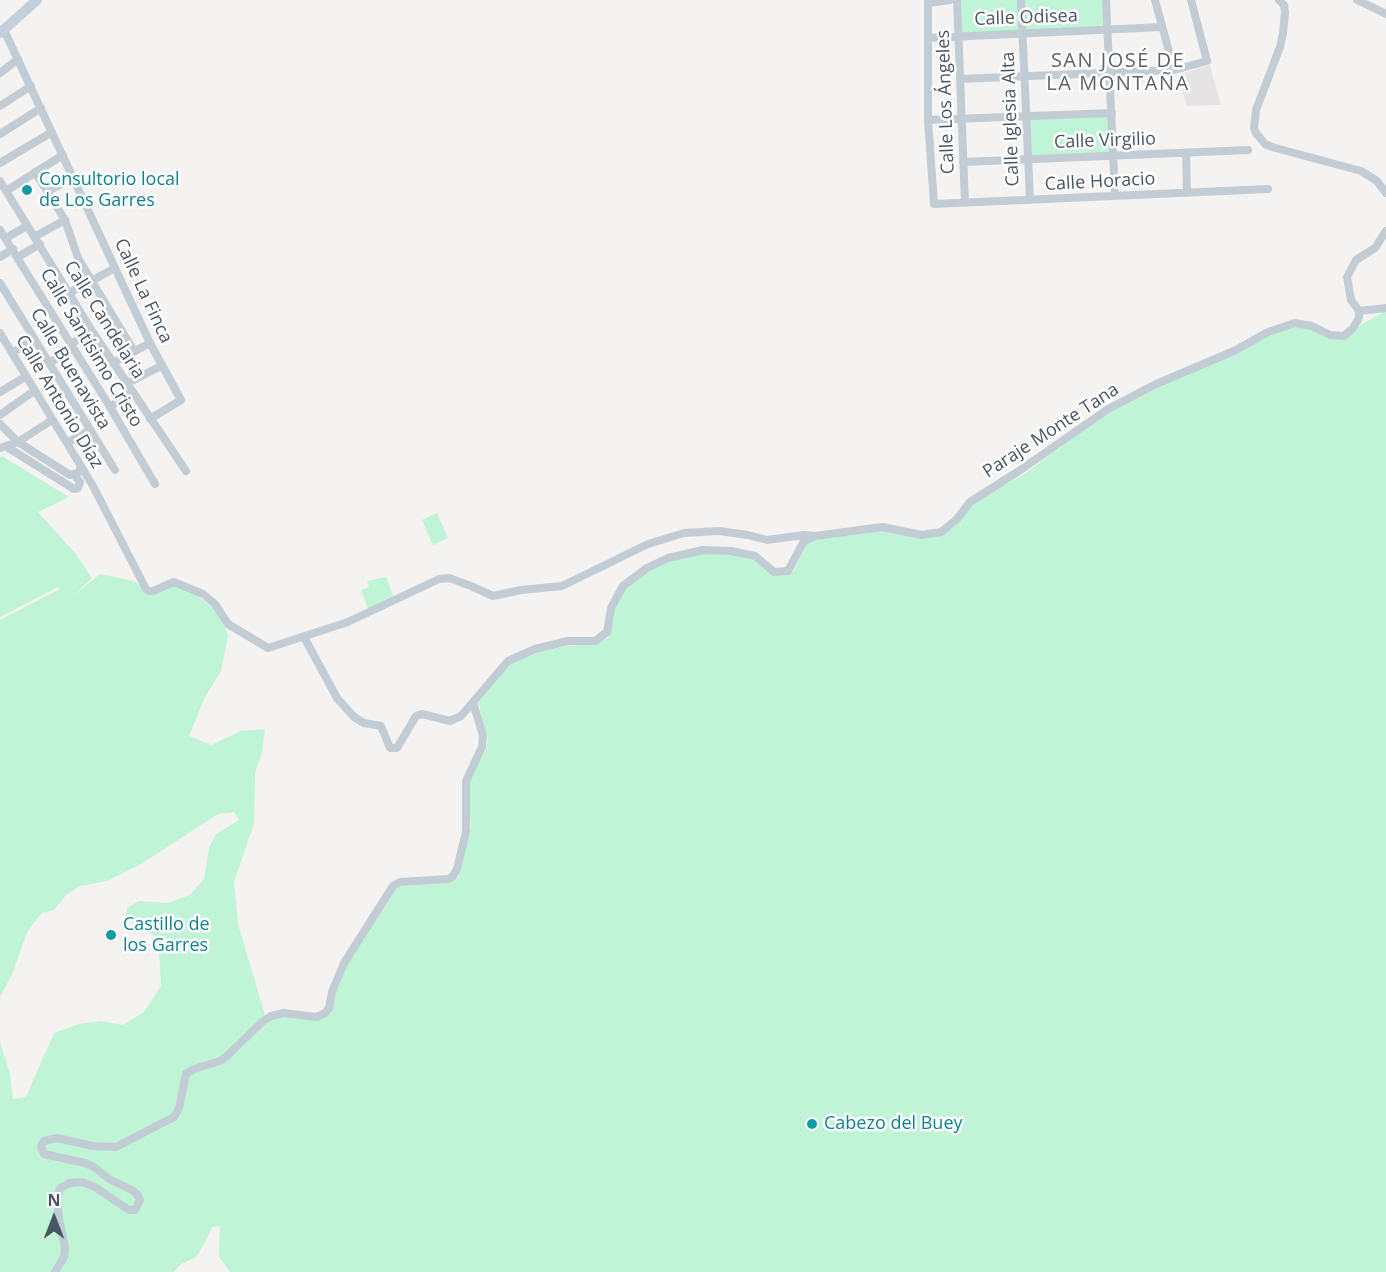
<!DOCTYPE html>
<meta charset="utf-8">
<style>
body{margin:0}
#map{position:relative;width:1386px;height:1272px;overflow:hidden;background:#f5f2f2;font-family:"Open Sans",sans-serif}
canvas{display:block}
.north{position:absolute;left:24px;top:1188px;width:60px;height:60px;-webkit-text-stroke:4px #fff;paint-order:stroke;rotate:0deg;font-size:16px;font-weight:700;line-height:24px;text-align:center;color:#485562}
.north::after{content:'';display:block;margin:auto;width:21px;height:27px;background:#485562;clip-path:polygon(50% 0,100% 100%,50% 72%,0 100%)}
</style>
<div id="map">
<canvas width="1386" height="1272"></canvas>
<div class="north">N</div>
</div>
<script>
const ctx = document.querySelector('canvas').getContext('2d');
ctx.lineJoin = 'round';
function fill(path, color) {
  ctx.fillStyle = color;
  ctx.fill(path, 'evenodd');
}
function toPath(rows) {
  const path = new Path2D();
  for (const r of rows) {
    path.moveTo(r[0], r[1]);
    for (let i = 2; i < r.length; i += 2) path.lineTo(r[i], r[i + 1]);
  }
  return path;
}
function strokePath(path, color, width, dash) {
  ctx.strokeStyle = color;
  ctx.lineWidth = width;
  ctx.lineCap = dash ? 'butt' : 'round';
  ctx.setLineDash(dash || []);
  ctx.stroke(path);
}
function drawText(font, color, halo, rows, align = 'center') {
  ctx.font = font + ' "Open Sans",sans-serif';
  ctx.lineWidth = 5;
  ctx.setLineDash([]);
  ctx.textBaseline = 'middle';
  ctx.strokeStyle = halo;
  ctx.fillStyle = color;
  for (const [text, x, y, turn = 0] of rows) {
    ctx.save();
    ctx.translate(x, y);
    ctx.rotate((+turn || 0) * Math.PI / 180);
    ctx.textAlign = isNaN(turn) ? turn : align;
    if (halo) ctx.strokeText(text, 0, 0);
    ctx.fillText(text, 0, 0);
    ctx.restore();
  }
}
const education = toPath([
 [1210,65,1221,105,1187,106,1178,75]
]);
const green = toPath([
 [957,0,1106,0,1108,30,958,36],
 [1112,113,1114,156,1028,159,1026,116],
 [1386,311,1386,1272,230,1272,219,1257,220,1226,212,1227,206,1241,196,1257,181,1264,174,1272,0,1272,0,1042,10,1074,13,1099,26,1097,54,1033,79,1024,101,1021,123,1025,144,1012,161,986,159,949,155,936,126,919,127,908,139,901,168,903,190,895,204,879,209,848,216,834,239,820,234,812,218,814,141,864,107,881,80,886,66,895,54,910,42,913,28,930,12,974,0,997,0,620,60,589,58,587,0,617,0,457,2,456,69,497,38,512,75,553,92,578,72,597,100,574,133,581,152,593,173,586,192,592,220,613,228,636,221,671,205,697,189,736,211,745,241,731,265,729,262,753,255,773,254,823,234,882,238,924,267,1022,277,1017,322,1017,344,970,391,893,401,886,450,883,458,877,471,828,469,809,470,782,477,764,486,750,488,738,478,703,486,691,513,662,539,652,567,646,590,644,608,638,615,604,626,588,649,570,668,561,692,553,740,555,755,561,767,570,779,574,793,572,808,542,822,538,877,530,922,537,947,531,954,527,976,501,1023,475,1108,412,1145,392,1287,327,1299,326,1335,338,1350,335,1362,324],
 [437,513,448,538,433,545,422,520],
 [386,577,393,596,368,609,361,590,369,587,367,581]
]);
const street = toPath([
 [928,0,928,120,934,204,1268,189],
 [957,0,965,203],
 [1021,0,1030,200],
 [1106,0,1115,196],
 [1155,0,1174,70],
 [1279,0,1284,5,1285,13,1283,33,1280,47,1256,110,1254,128,1256,133,1265,144,1272,147,1361,171,1377,181,1386,193],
 [1357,0,1386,14],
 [928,3,950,0],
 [4,30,150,343,181,400,150,419],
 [928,38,1162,27],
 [0,73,18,59],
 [960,79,1174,70,1207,61,1191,0],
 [0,106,31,86],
 [928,120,1112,113],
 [0,134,41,108],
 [1186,153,1187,193],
 [963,162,1248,150],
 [0,163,52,132],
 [35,172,65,220,78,258,134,351],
 [0,181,92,331,186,471],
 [6,191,63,155],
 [48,191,74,178],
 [0,230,110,407,155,484],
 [34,237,65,220],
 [6,238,27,226],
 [0,257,13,249],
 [18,257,40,244],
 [0,283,115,470],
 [69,293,115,268],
 [1359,311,1351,300,1347,277,1356,260,1375,248,1386,231],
 [1359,311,1386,308],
 [0,333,93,486,146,589,149,591,153,591,174,582,203,594,215,604,228,624,268,648,348,622,439,579,449,578,471,586,493,596,521,590,562,586,648,544,684,533,719,531,748,535,767,540,804,535,815,536],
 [71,344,92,331],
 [12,353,34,339],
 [49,363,73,348],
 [113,363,150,343],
 [126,384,161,366],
 [0,392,25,377],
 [110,407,132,392],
 [0,415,34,391],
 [0,424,18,442,70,475,78,473,81,467],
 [67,443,90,430],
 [7,447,74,489,78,488,80,482,74,475],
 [0,448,18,442,52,420],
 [304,637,337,698,354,717,364,723,381,726,390,748,397,748,416,716,422,714,450,721,461,716,508,661,535,649,568,641,595,641,607,632,611,608,623,586,647,568,668,558,703,550,731,551,755,556,774,572,788,571,804,541,815,536,882,527,922,535,941,532,957,519,970,502,1019,471,1108,409,1156,384,1234,351,1268,332,1295,323,1312,326,1330,335,1344,336,1353,328,1359,318,1359,311],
 [55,1272,64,1257,65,1247,59,1219,57,1198,60,1188,70,1183,82,1182,95,1187,129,1210,135,1210,140,1200,137,1194,132,1190,109,1179,94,1167,85,1163,44,1154,41,1146,44,1141,57,1138,93,1146,116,1147,174,1117,179,1108,186,1074,194,1069,220,1061,227,1056,262,1022,271,1016,284,1013,316,1017,325,1013,329,1008,332,992,344,963,393,886,400,882,449,879,453,876,457,869,466,832,466,781,482,747,483,735,473,703]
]);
const secondary = toPath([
 [0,33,37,0]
]);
const markers = [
 [27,190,6,"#0f9aa8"],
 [111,935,6,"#0f9aa8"],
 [812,1124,6,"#0f9aa8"]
];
const streetNames = [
 ["Calle Odisea",1026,18,-2],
 ["Calle Los Ángeles",946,102,-92],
 ["Calle Iglesia Alta",1011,119,-92],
 ["Calle Virgilio",1105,141,-2],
 ["Calle Horacio",1100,182,-3],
 ["Calle La Finca",143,291,65],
 ["Calle Candelaria",104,320,58],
 ["Calle Santísimo Cristo",91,348,59],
 ["Calle Buenavista",70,369,59],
 ["Calle Antonio Díaz",59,402,59],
 ["Paraje Monte Tana",1051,431,-33]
];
const cultureNames = [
 ["Consultorio local",39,180],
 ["de Los Garres",39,201],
 ["Castillo de",123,925],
 ["los Garres",123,946],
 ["Cabezo del Buey",824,1124]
];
const neighbourhoodNames = [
 ["SAN JOSÉ DE",1118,61],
 ["LA MONTAÑA",1118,84]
];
fill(education, '#e6e3e4');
fill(green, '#bff4d6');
strokePath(street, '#c2ccd5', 8);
strokePath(secondary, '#c4cfdc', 10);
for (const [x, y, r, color] of markers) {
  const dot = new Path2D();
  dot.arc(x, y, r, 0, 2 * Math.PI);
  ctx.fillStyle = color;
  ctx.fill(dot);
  strokePath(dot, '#fff', 2);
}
drawText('18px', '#485562', '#fff', streetNames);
drawText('18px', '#0d838f', '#fff', cultureNames, 'left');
ctx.letterSpacing = '1.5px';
drawText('20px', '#5e6268', '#fff', neighbourhoodNames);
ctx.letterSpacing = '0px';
</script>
